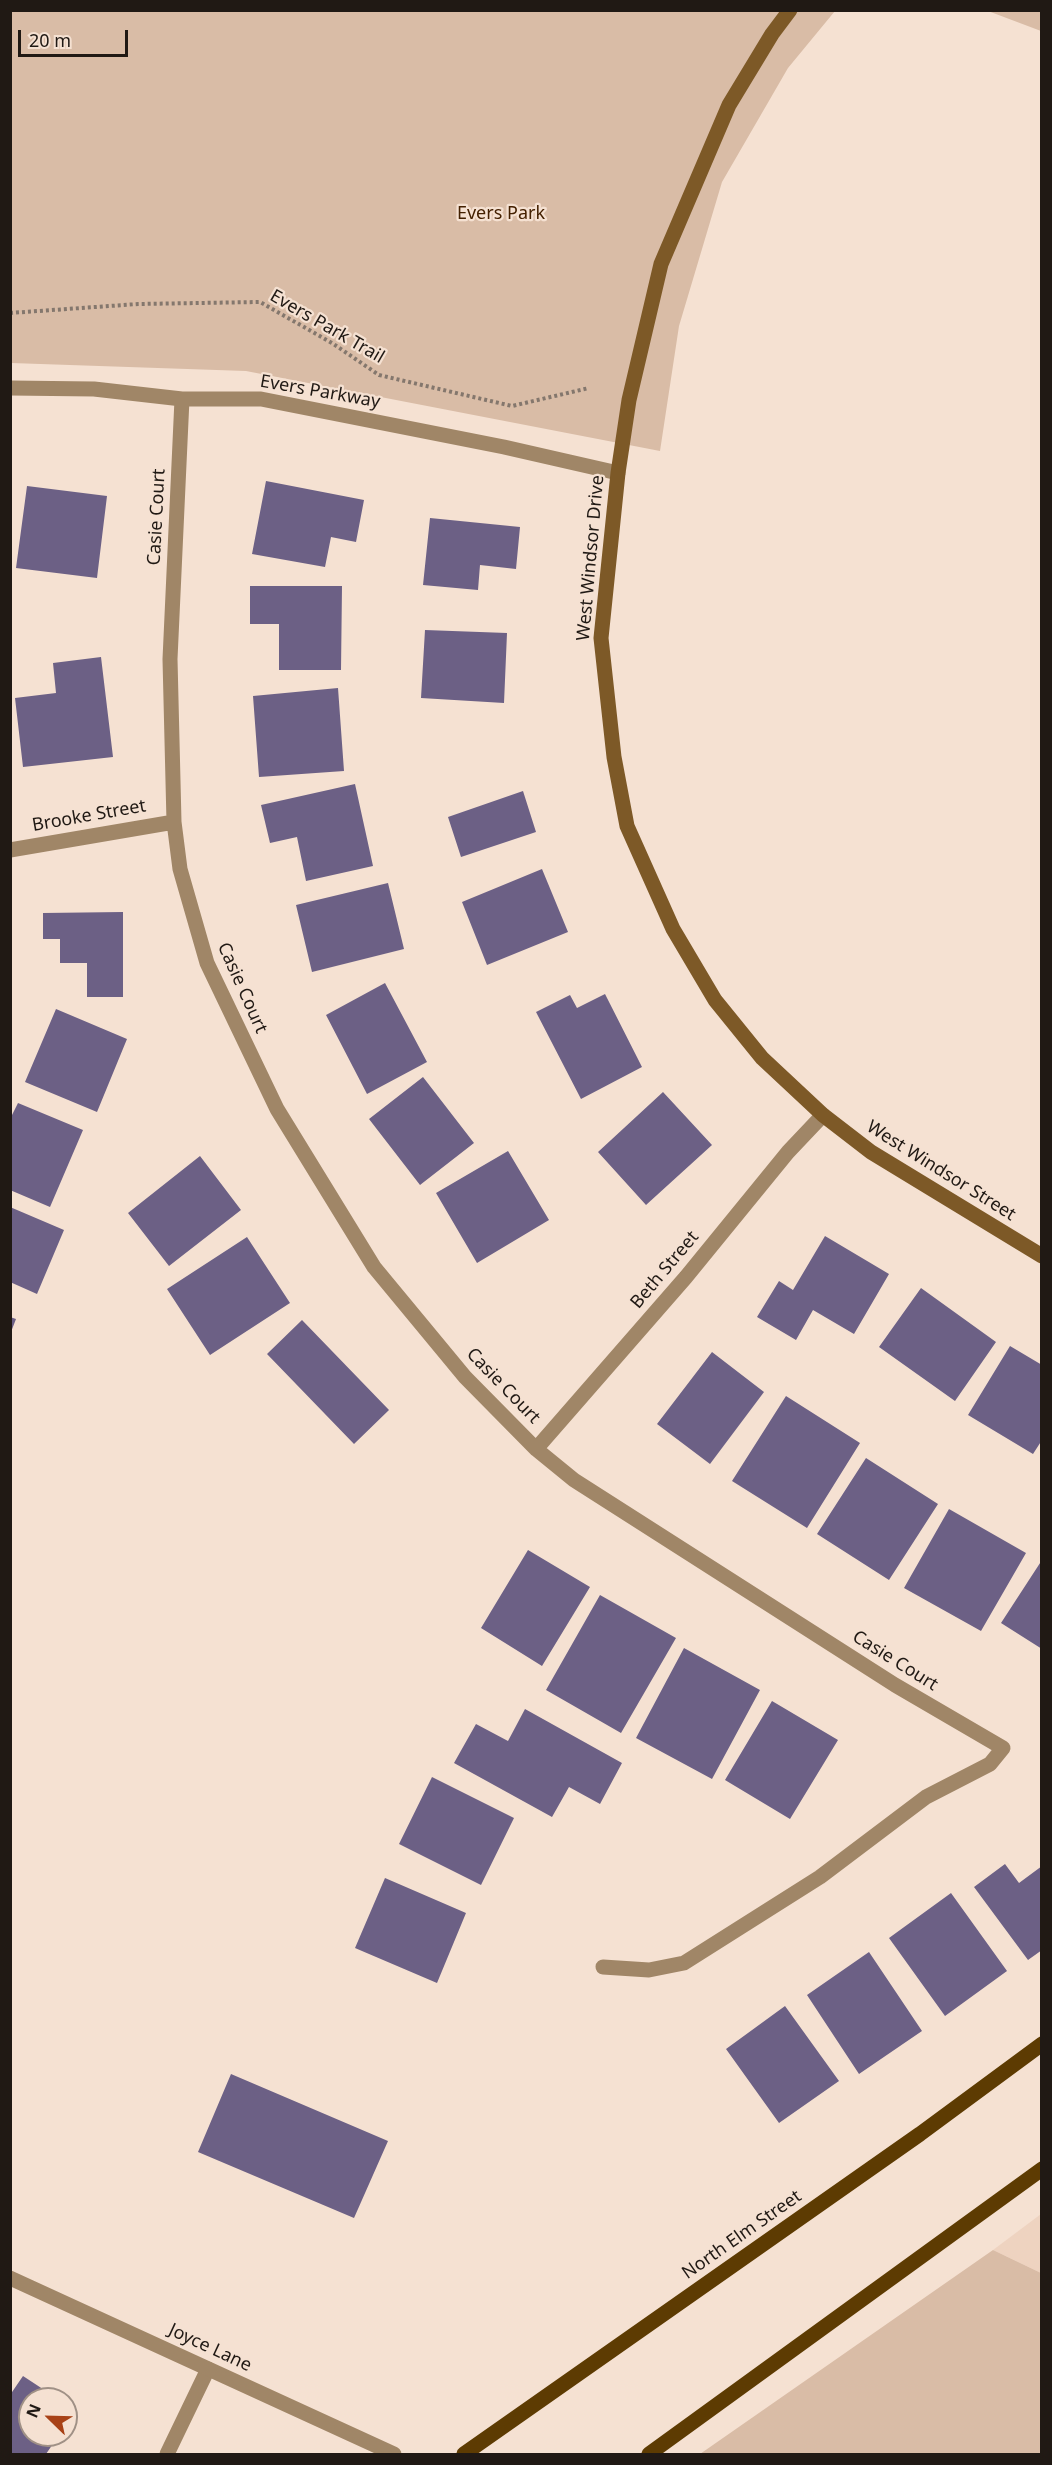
<!DOCTYPE html>
<style>
body{margin:0}
#map{position:relative;width:1052px;height:2465px;overflow:hidden;background:#f5e1d2;font-family:"Noto Sans",sans-serif}
canvas{display:block}
.frame{position:absolute;inset:0;border:12px solid #201914;pointer-events:none}
.north{position:absolute;left:18px;top:2387px;width:60px;height:60px;box-sizing:border-box;background:#f5e1d2;border:2px solid #a09186;border-radius:50%;rotate:293deg;font-size:16px;font-weight:700;line-height:24px;text-align:center;color:#201914}
.north::after{content:'';display:block;margin:auto;width:21px;height:27px;background:#a84217;clip-path:polygon(50% 0,100% 100%,50% 72%,0 100%)}
.scale{position:absolute;left:18px;top:30px;width:110px;height:27px;box-sizing:border-box;border:3px solid #201914;border-top:0;padding-left:8px;font-size:18px;line-height:21px;white-space:nowrap;color:#201914;-webkit-text-stroke:4px #f5e1d2;paint-order:stroke}
</style>
<div id="map">
<canvas width="1052" height="2465"></canvas>
<div class="frame"></div>
<div class="north">N</div>
<div class="scale">20 m</div>
</div>
<script>
const ctx = document.querySelector('canvas').getContext('2d');
ctx.lineJoin = 'round';
function fill(path, color) {
  ctx.fillStyle = color;
  ctx.fill(path, 'evenodd');
}
function toPath(rows) {
  const path = new Path2D();
  for (const r of rows) {
    path.moveTo(r[0], r[1]);
    for (let i = 2; i < r.length; i += 2) path.lineTo(r[i], r[i + 1]);
  }
  return path;
}
function strokePath(path, color, width, dash) {
  ctx.strokeStyle = color;
  ctx.lineWidth = width;
  ctx.lineCap = dash ? 'butt' : 'round';
  ctx.setLineDash(dash || []);
  ctx.stroke(path);
}
function drawText(font, color, halo, rows, align = 'center') {
  ctx.font = font + ' "Noto Sans",sans-serif';
  ctx.lineWidth = 4.5;
  ctx.setLineDash([]);
  ctx.textBaseline = 'middle';
  ctx.strokeStyle = halo;
  ctx.fillStyle = color;
  for (const [text, x, y, turn = 0] of rows) {
    ctx.save();
    ctx.translate(x, y);
    ctx.rotate((+turn || 0) * Math.PI / 180);
    ctx.textAlign = isNaN(turn) ? turn : align;
    if (halo) ctx.strokeText(text, 0, 0);
    ctx.fillText(text, 0, 0);
    ctx.restore();
  }
}
const built = toPath([
 [1041,2214,1041,2273,993,2250]
]);
const green = toPath([
 [11,11,835,11,788,68,722,182,679,326,660,451,246,371,11,363],
 [988,11,1041,11,1041,31],
 [993,2250,1041,2273,1041,2454,700,2454]
]);
const building = toPath([
 [266,481,364,500,356,542,331,537,325,567,252,554],
 [27,486,107,496,97,578,16,568],
 [430,518,520,527,516,569,480,565,478,590,423,585],
 [250,586,342,586,341,670,279,670,279,624,250,624],
 [425,630,507,633,504,703,421,698],
 [101,657,113,757,23,767,15,698,56,693,53,663],
 [338,688,344,771,259,777,253,696],
 [355,784,373,866,306,881,297,837,270,843,261,805],
 [523,791,536,832,461,857,448,817],
 [542,869,568,932,487,965,462,902],
 [388,883,404,949,312,972,296,905],
 [123,912,123,997,87,997,87,963,60,963,60,939,43,939,43,913],
 [385,983,427,1062,367,1094,326,1015],
 [605,994,642,1067,581,1099,536,1012,570,995,577,1008],
 [56,1009,127,1039,97,1112,25,1082],
 [423,1077,474,1143,420,1185,369,1119],
 [663,1092,712,1145,646,1205,598,1152],
 [18,1103,83,1130,50,1207,10,1190,10,1119],
 [508,1151,549,1220,477,1263,436,1193],
 [200,1156,241,1210,169,1266,128,1213],
 [10,1207,64,1230,37,1294,10,1282],
 [825,1236,889,1274,854,1334,813,1310,796,1340,757,1317,779,1281,793,1290],
 [247,1237,290,1303,210,1355,167,1289],
 [921,1288,996,1342,955,1401,879,1347],
 [10,1317,16,1319,11,1332,10,1332],
 [302,1320,389,1410,354,1444,267,1354],
 [1010,1346,1042,1365,1042,1440,1033,1454,968,1415],
 [712,1352,764,1392,710,1464,657,1424],
 [786,1396,860,1443,807,1528,732,1481],
 [866,1458,938,1504,889,1580,817,1534],
 [949,1509,1026,1553,981,1631,904,1588],
 [528,1550,590,1587,542,1666,481,1628],
 [1042,1560,1042,1649,1001,1623],
 [600,1595,676,1638,621,1733,546,1690],
 [684,1648,760,1690,712,1779,636,1738],
 [772,1701,838,1740,790,1819,725,1780],
 [525,1709,622,1763,600,1804,569,1787,552,1817,454,1763,476,1724,508,1741],
 [432,1777,514,1818,481,1885,399,1844],
 [1005,1864,1019,1883,1042,1866,1042,1950,1028,1960,974,1887],
 [385,1878,466,1913,437,1983,355,1948],
 [951,1893,1007,1971,945,2016,889,1938],
 [869,1952,922,2031,859,2074,807,1995],
 [785,2006,839,2081,779,2123,726,2049],
 [231,2074,388,2141,354,2218,198,2152],
 [23,2376,58,2399,30,2399,30,2435,59,2435,46,2454,10,2454,10,2395],
 [66,2404,75,2410,66,2424]
]);
const path = toPath([
 [10,313,138,304,260,302,332,343,379,375,512,406,589,388]
]);
const lane = toPath([
 [167,2454,208,2369]
]);
const street = toPath([
 [10,388,94,389,182,399,261,399,504,447,618,473],
 [182,399,170,659,174,822,180,869,207,963,277,1109,374,1267,465,1377,536,1449,574,1480,895,1685,1003,1748,990,1764,926,1797,820,1877,684,1963,649,1970,603,1967],
 [10,850,174,822],
 [536,1449,686,1277,788,1152,823,1115],
 [10,2278,394,2454]
]);
const secondary = toPath([
 [790,10,772,34,729,105,661,264,629,400,618,473,601,638,614,757,627,826,673,929,715,1000,762,1058,823,1115,871,1152,1042,1256]
]);
const primary = toPath([
 [464,2454,920,2134,1042,2044],
 [649,2454,1042,2169]
]);
const parkNames = [
 ["Evers Park",501,214]
];
const streetNames = [
 ["Evers Park Trail",327,327,30],
 ["Evers Parkway",320,392,10],
 ["Casie Court",157,517,-87],
 ["West Windsor Drive",591,558,-85],
 ["Brooke Street",89,816,-10],
 ["Casie Court",242,988,66],
 ["West Windsor Street",941,1171,32],
 ["Beth Street",665,1270,-50],
 ["Casie Court",503,1386,46],
 ["Casie Court",895,1661,32],
 ["North Elm Street",742,2235,-35],
 ["Joyce Lane",210,2348,25]
];
fill(built, '#eed3c0');
fill(green, '#d9bca6');
fill(building, '#6c6085');
strokePath(path, '#84776d', 4, [3, 3]);
strokePath(lane, '#a08667', 15);
strokePath(street, '#a08667', 15);
strokePath(secondary, '#7d5927', 15);
strokePath(primary, '#5d3b02', 15);
drawText('18px', '#442000', '#f5e1d2', parkNames);
drawText('18px', '#201914', '#f5e1d2', streetNames);
</script>
